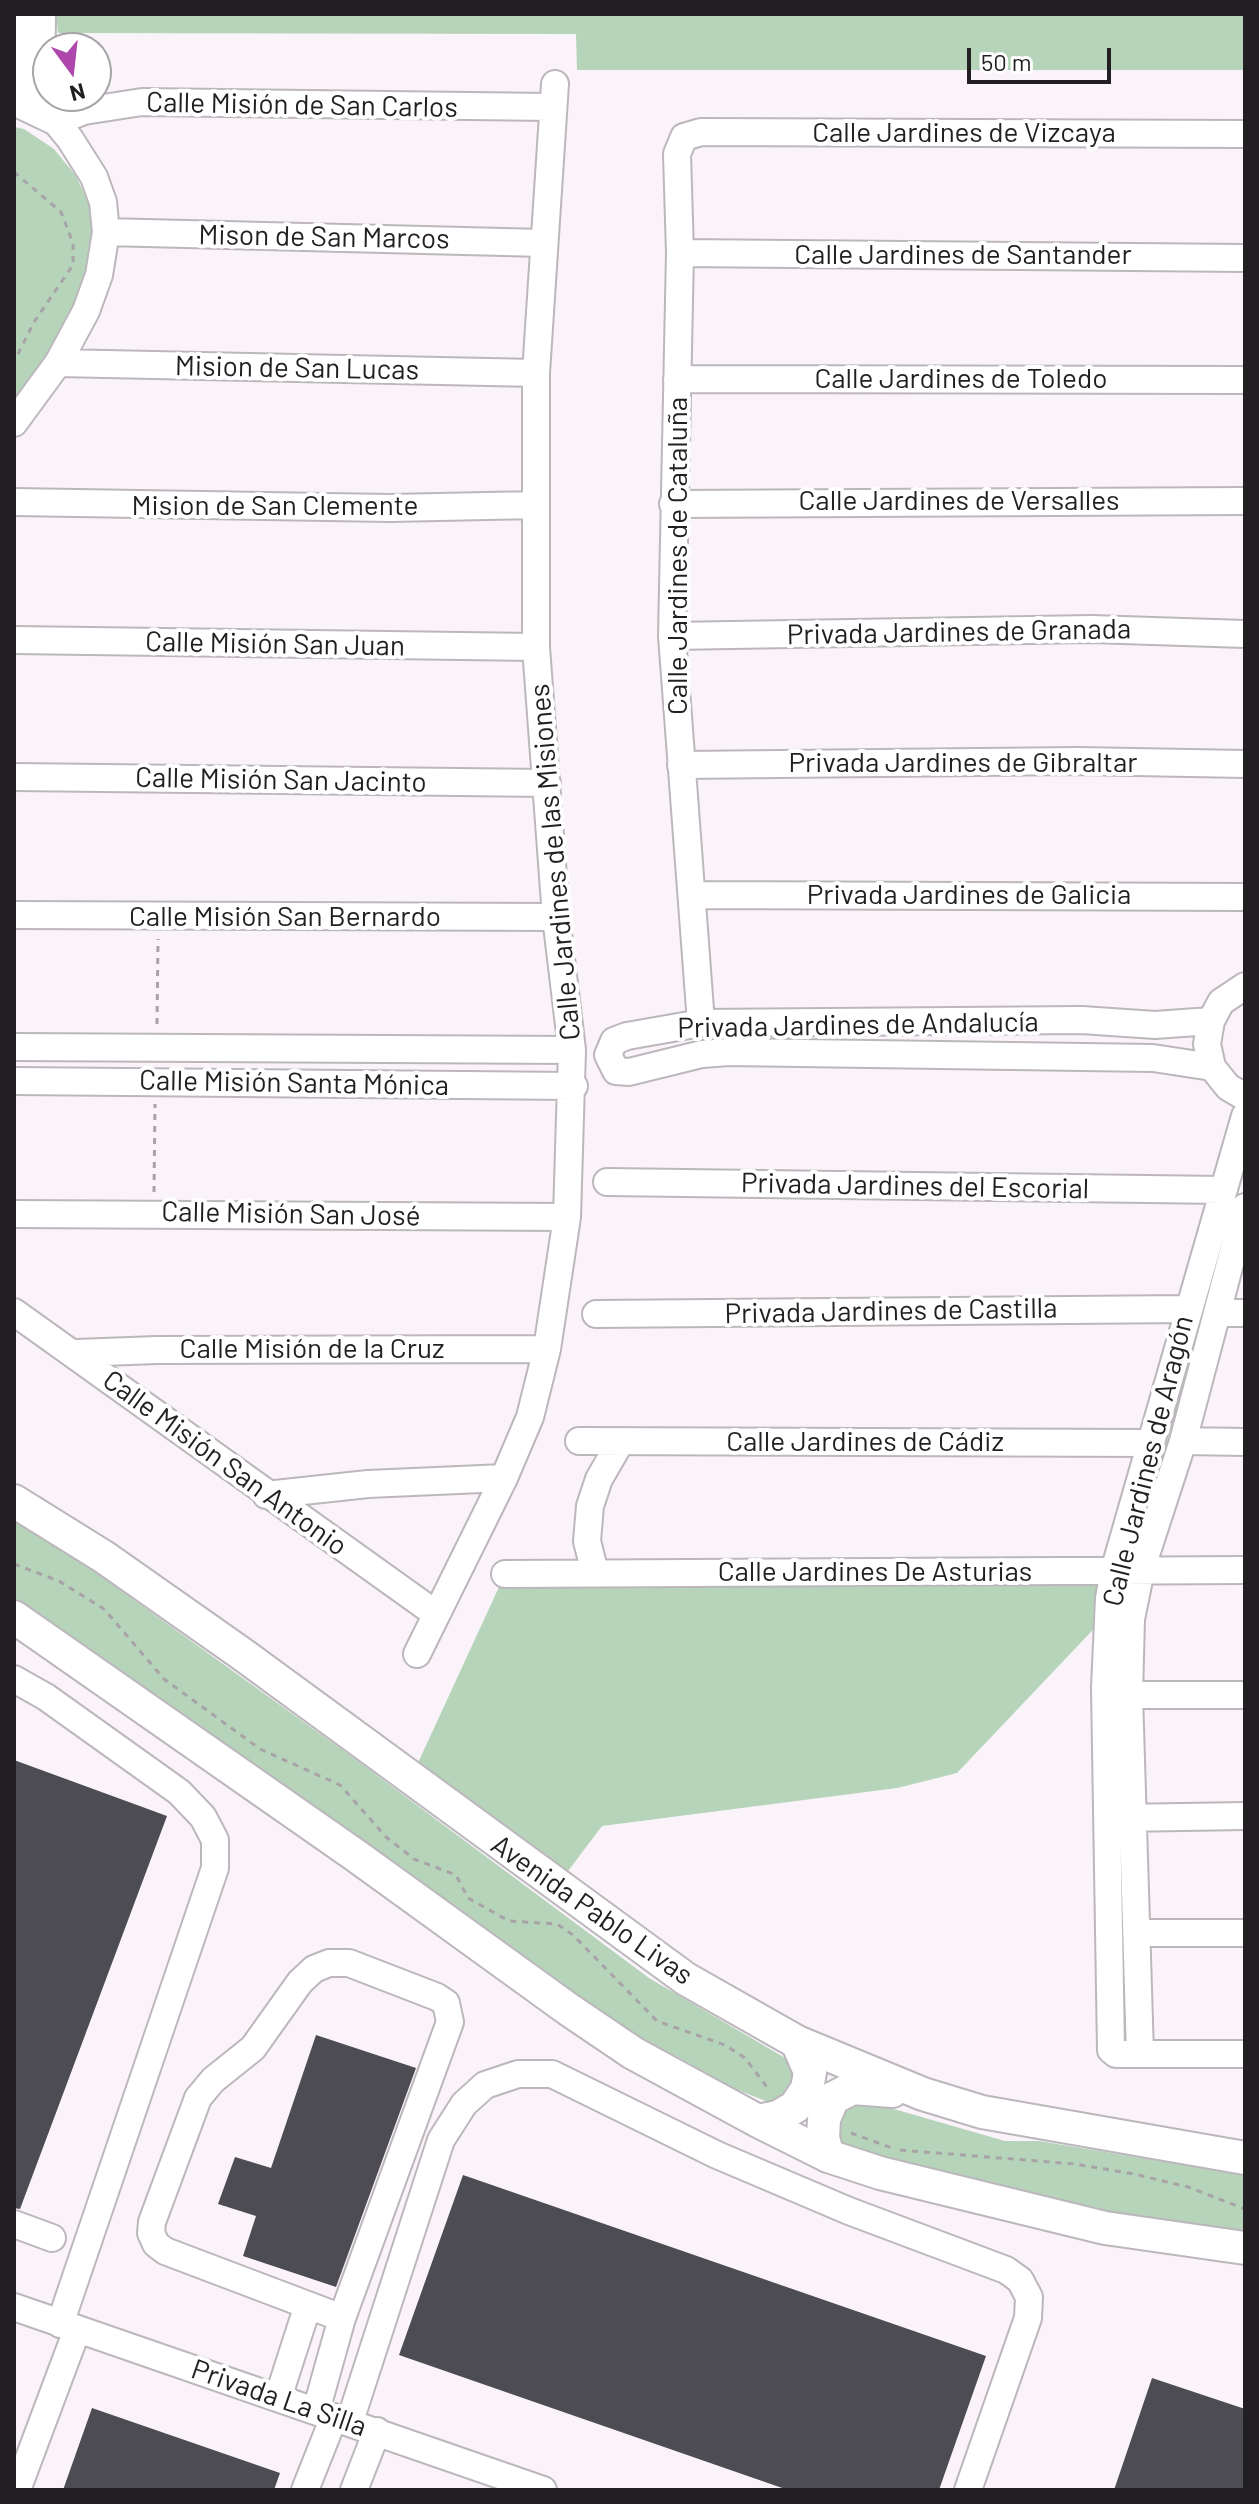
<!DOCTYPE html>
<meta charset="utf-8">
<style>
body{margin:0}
#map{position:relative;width:1259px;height:2504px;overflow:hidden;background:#faf4fa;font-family:Barlow,sans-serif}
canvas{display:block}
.frame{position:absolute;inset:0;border:16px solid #211f21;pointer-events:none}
.north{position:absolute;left:32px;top:32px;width:80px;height:80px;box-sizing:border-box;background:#fff;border:2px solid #a6a5a6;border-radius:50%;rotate:165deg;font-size:22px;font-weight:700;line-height:32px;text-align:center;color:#211f21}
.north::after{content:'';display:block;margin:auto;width:28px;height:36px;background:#ae48ac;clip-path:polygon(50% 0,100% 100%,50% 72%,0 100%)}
.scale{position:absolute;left:967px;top:48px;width:144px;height:36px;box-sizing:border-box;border:4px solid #211f21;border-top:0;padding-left:10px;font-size:24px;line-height:28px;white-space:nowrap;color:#211f21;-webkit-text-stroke:6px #fff;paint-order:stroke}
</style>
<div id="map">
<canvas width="1259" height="2504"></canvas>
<div class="frame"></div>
<div class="north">N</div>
<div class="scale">50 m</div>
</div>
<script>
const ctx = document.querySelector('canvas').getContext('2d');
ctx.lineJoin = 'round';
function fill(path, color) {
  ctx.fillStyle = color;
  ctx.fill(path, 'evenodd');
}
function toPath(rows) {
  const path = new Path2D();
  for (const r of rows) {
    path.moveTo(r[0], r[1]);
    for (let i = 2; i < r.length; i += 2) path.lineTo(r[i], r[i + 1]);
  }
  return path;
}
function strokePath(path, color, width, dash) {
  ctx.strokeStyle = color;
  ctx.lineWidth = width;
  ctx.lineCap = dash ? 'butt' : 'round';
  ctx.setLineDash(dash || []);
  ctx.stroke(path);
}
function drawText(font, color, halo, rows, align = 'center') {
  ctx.font = font + ' Barlow,sans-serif';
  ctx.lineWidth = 8;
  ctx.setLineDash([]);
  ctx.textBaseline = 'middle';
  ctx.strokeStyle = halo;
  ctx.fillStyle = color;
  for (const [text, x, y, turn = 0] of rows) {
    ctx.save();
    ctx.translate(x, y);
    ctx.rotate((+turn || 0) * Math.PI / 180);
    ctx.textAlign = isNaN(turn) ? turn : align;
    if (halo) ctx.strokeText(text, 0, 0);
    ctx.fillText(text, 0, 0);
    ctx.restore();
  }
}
const green = toPath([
 [56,14,1245,14,1245,70,577,70,576,34,58,33],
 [14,127,24,129,54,149,76,176,91,208,93,255,61,343,14,403],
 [14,1521,84,1564,351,1756,649,1978,792,2062,796,2070,793,2093,771,2103,735,2089,676,2056,639,2041,14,1602],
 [1114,1571,1108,1614,957,1773,897,1788,602,1826,565,1875,417,1765,505,1574],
 [866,2101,1005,2141,1039,2141,1245,2175,1245,2238,1170,2228,850,2150,838,2140,838,2129,845,2112]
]);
const building = toPath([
 [14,1760,167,1816,20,2209,14,2208],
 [316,2035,416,2068,336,2287,243,2256,256,2216,218,2204,235,2157,271,2168],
 [463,2175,986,2356,939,2490,788,2490,399,2355],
 [1152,2378,1245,2409,1245,2490,1114,2490],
 [92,2408,280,2473,274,2490,63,2490]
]);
const path = toPath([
 [14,172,61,212,73,243,73,265,34,322,14,362],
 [157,1024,158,939],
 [154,1192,155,1104],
 [14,1564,59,1581,104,1609,164,1679,260,1749,340,1785,386,1837,414,1859,456,1875,468,1898,509,1921,557,1924,573,1935,657,2021,725,2045,745,2058,770,2091],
 [851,2133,892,2148],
 [900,2150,1075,2164,1134,2174,1188,2187,1245,2209]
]);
const minor = toPath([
 [14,102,56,122,70,139,94,177,103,202,106,232,99,275,86,311,58,363,14,423],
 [20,103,24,14],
 [41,114,42,14],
 [56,122,84,111,142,102,551,107],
 [106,232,543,243],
 [680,253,1245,258],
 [58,363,536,373],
 [677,379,1245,380],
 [14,502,390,508,536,505],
 [673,504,1245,501],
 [672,636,1091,629,1245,634],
 [14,640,536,647],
 [681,765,1078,761,1245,764],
 [14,777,547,783],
 [694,895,1245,897],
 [14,915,556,917],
 [1245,986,1221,1002,1211,1021,1207,1044,1212,1067,1228,1087,1245,1097],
 [1211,1021,1155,1025,1082,1020,701,1023,627,1036,614,1041,608,1055,616,1071,629,1072,702,1054,729,1052,1153,1058,1212,1067],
 [701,1023,672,636,680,253,677,154,684,137,701,132,1245,134],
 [14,1047,572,1050],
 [14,1081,574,1086],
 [1245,1116,1114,1571,1109,1598,1105,1688,1111,2050,1116,2054,1245,2054],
 [607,1182,1223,1190],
 [14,1214,567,1217],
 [14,1312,436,1614],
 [1218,1313,1245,1313],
 [596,1314,1187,1309],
 [76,1353,157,1350,547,1349],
 [579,1441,1150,1443],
 [1183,1441,1245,1442],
 [266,1495,368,1484,504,1478],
 [595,1573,587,1541,590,1506,599,1479,621,1441],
 [505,1574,1245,1570],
 [417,1654,504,1478,530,1417,547,1349,567,1217,572,1050,556,917,536,647,536,373,555,84],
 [14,1679,46,1697,179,1792,203,1817,215,1840,215,1868,60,2324],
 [1129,1695,1245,1695],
 [1121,1818,1245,1816],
 [1138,1933,1245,1933],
 [1140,2054,1129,1695,1131,1619,1141,1570,1183,1441,1245,1207],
 [14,2224,52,2238],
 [14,2307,543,2490],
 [278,2398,308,2305],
 [316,2411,342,2318,450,2022,446,2003,437,1997,349,1963,329,1963,314,1969,300,1982,253,2048,213,2080,198,2098,152,2222,151,2233,156,2244,165,2251,342,2318],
 [350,2421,441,2140,464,2104,485,2085,518,2074,552,2074,717,2155,849,2211,1006,2270,1020,2280,1029,2297,1028,2318,968,2490],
 [17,2490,77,2330],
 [305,2490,334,2417],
 [354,2490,377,2431]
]);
const major = toPath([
 [14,1501,104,1557,242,1654,686,1979,797,2042,923,2094,982,2112,1245,2158],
 [14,1617,355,1855,568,2009,633,2053,758,2121,828,2156,880,2173,1105,2228,1245,2248],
 [758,2121,778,2117,795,2107,807,2089,810,2072,797,2042],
 [828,2156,823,2138,824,2119,833,2098,853,2088,892,2091]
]);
const streetNames = [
 ["Calle Misión de San Carlos",302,105,1],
 ["Calle Jardines de Vizcaya",964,133],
 ["Mison de San Marcos",324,237,1],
 ["Calle Jardines de Santander",963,255],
 ["Mision de San Lucas",297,368,1],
 ["Calle Jardines de Toledo",961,379],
 ["Calle Jardines de Versalles",959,501],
 ["Mision de San Clemente",275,506],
 ["Calle Jardines de Cataluña",678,556,-90],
 ["Privada Jardines de Granada",959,632,-1],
 ["Calle Misión San Juan",275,644,1],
 ["Privada Jardines de Gibraltar",963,763],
 ["Calle Misión San Jacinto",281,780,1],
 ["Calle Jardines de las Misiones",555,862,-95],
 ["Privada Jardines de Galicia",969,895],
 ["Calle Misión San Bernardo",285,917],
 ["Privada Jardines de Andalucía",858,1025,-1],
 ["Calle Misión Santa Mónica",294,1083,1],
 ["Privada Jardines del Escorial",915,1186,1],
 ["Calle Misión San José",291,1214,1],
 ["Privada Jardines de Castilla",891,1311,-1],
 ["Calle Misión de la Cruz",312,1349],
 ["Calle Jardines de Cádiz",865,1442],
 ["Calle Jardines de Aragón",1148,1461,-76],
 ["Calle Misión San Antonio",225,1463,36],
 ["Calle Jardines De Asturias",875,1572],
 ["Avenida Pablo Livas",592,1910,35],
 ["Privada La Silla",279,2398,19]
];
fill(green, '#b6d4b9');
fill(building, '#4c4c52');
strokePath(minor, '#bcb7bc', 30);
strokePath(major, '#bcb7bc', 36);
strokePath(path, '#a7a3a7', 3, [6, 6]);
strokePath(minor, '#fff', 26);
strokePath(major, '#fff', 32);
drawText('28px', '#211f21', '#fff', streetNames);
</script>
